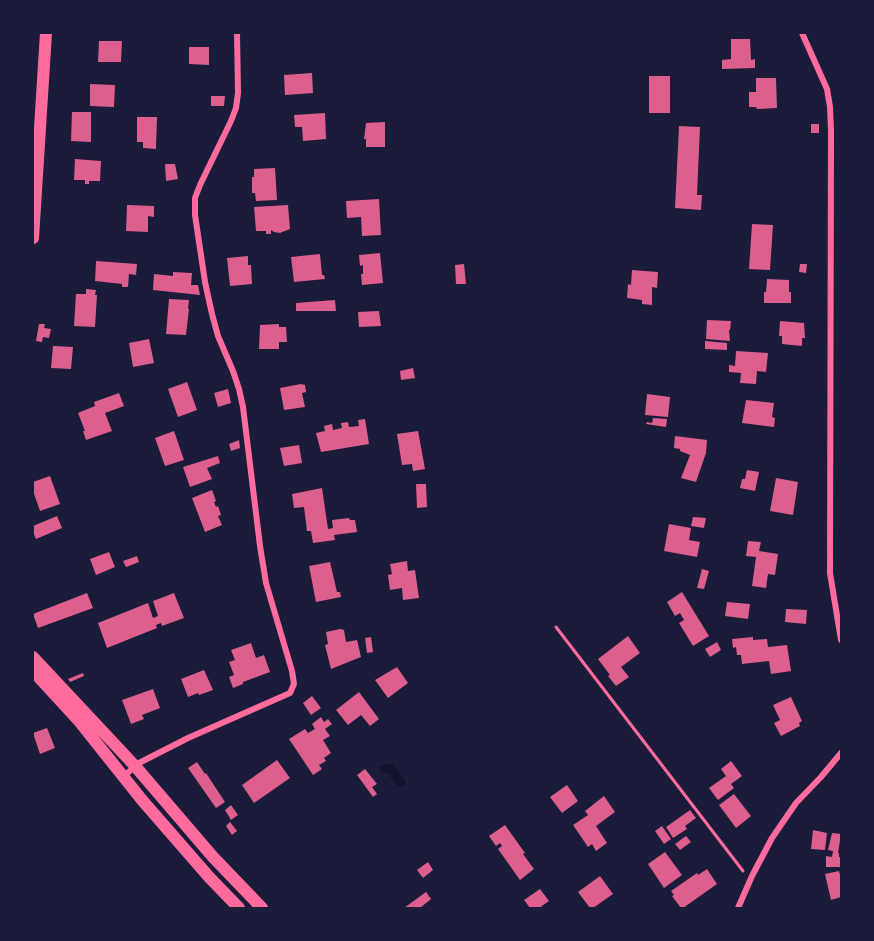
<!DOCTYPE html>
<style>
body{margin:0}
#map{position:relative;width:874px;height:941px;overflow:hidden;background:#1b1b3a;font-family:Lato,sans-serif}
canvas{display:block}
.frame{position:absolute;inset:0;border:34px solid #1b1b3a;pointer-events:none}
</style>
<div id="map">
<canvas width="874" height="941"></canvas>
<div class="frame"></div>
</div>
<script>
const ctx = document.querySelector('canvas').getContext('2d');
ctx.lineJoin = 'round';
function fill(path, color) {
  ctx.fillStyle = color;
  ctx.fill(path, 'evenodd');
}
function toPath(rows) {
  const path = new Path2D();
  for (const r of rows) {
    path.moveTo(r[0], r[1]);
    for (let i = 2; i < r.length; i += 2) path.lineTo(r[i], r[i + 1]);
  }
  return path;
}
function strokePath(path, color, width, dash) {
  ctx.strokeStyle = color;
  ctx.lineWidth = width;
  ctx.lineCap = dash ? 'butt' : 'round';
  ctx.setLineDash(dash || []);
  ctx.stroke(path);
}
const water = toPath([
 [386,763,388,765,391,764,393,764,405,780,406,783,405,785,399,786,396,784,387,772,383,774,379,768]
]);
const building = toPath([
 [731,39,750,39,751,60,755,59,755,68,722,69,722,60,731,59],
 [99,41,122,41,121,62,98,62],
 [189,47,209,47,209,65,189,64],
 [312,73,313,93,285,95,284,75],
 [649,76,670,76,670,113,649,113],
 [756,78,776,78,777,108,757,109,756,107,749,107,749,92,756,92],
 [90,84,115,85,114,107,90,106],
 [211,96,225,96,224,106,211,106],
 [72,112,91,112,91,142,71,141],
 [325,113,326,139,303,141,302,127,295,127,294,115],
 [137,117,157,117,156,149,143,148,143,142,137,142],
 [385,122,385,147,366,147,366,139,364,139,366,123],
 [811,124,819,124,819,133,811,133],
 [679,126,700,127,697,195,702,195,701,210,675,208],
 [75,159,101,161,100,181,89,181,89,184,85,184,85,180,74,180],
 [165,164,175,164,178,179,166,181],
 [275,168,277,200,256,201,255,193,252,193,252,177,254,177,254,169],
 [379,199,381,235,362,236,361,217,347,218,346,201],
 [127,205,154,206,154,217,148,216,148,232,126,231],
 [288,205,290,229,280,233,274,232,271,230,271,234,266,234,266,231,256,231,254,207],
 [752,224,773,225,770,270,749,269],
 [380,253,383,283,362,285,361,274,363,274,363,265,360,266,359,255],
 [320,254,322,275,324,275,325,279,294,282,291,257],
 [248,256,248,265,251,265,252,284,230,286,227,258],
 [96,261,137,264,136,275,129,274,128,287,122,287,122,284,95,281],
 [464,264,466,284,456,284,455,265],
 [800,264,807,264,806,273,799,272],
 [632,270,658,272,657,288,652,287,652,305,642,304,642,300,627,298,628,284,631,285],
 [173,272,192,273,191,285,198,285,200,295,153,290,154,274,173,276],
 [767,279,789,280,789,292,791,292,791,303,764,303,764,292,766,292],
 [86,289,96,290,95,295,97,295,95,327,74,326,76,294,86,294],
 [169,299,189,300,188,309,189,309,186,335,166,334],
 [335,300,336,311,296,311,296,303],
 [379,311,381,326,359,327,358,312],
 [707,320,731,321,730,330,729,330,730,341,706,339],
 [780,321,804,323,805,338,802,338,802,346,782,344,782,336,779,336],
 [39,324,45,324,44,328,51,329,49,338,43,337,42,342,36,341],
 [279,324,279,327,286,327,287,342,279,342,279,349,259,349,260,325],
 [149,339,154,363,133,367,129,343],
 [705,341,727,343,727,350,705,349],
 [53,346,73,347,71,369,51,368],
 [736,351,768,353,766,372,757,371,756,384,740,383,741,373,729,372,729,365,735,366],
 [413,368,415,378,401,380,400,371],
 [187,382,197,410,178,417,168,389],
 [301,384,305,385,306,392,302,393,305,407,284,410,280,388],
 [228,389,231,403,218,407,214,393],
 [119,393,124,406,105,413,112,431,86,440,83,431,85,431,78,413,95,406,94,402],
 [647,394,670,397,668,417,645,415],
 [746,400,774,403,772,417,775,418,774,427,742,423],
 [653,418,667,419,666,427,646,424,647,422,652,423],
 [365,419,369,444,321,452,316,433,325,431,324,426,332,424,333,430,342,428,341,423,348,422,349,427,359,426,358,420],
 [174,431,184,460,165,466,155,438],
 [418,431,425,469,413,471,412,464,402,465,397,434],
 [675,436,707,440,706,453,696,482,681,478,690,455,680,451,680,449,674,448],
 [239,440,240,448,231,451,229,444],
 [299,445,302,463,284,466,280,448],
 [218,456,220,463,207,468,212,479,190,487,183,467],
 [747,470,759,472,755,491,740,488,742,479,745,479],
 [50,476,60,504,40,511,33,491,33,482],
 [776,478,798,482,793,515,770,511],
 [416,484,426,484,427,507,417,508],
 [322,488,328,529,333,528,332,520,349,518,350,520,355,520,357,532,334,535,335,540,313,543,311,531,307,531,304,507,294,508,292,494],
 [212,490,216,501,214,502,216,507,218,506,221,515,218,516,222,525,205,532,192,498],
 [57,516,62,528,36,539,33,532,33,526],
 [693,517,706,518,704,528,691,526],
 [669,524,691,528,689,540,700,542,697,557,664,551],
 [748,541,761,542,759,551,778,554,775,575,768,574,766,588,752,586,756,557,746,556],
 [109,552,115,567,96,575,90,559],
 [137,556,139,562,126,567,123,561],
 [407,561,408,571,415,570,419,598,403,600,402,588,390,590,388,575,392,574,390,564],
 [330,562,337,592,340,592,341,597,316,602,309,566],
 [702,569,709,571,704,589,697,588],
 [682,592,709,636,693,646,679,623,684,620,680,613,675,616,667,602],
 [87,593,93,608,38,628,33,614],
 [174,593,184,618,162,626,161,623,156,625,157,628,107,648,98,623,148,603,153,618,158,616,153,601],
 [727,602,750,604,748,619,725,616],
 [786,609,807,610,806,624,785,622],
 [340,629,344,630,346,642,357,640,361,657,331,669,325,645,328,644,326,632],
 [628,636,640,653,621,667,629,677,616,686,608,676,610,675,598,659],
 [371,637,373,652,367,653,365,638],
 [753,637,753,640,767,639,768,647,787,645,791,671,771,674,769,661,742,664,741,655,737,655,736,647,733,648,732,639],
 [717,642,721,650,710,657,705,649],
 [251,643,256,658,264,655,270,672,243,682,243,684,233,688,229,677,234,675,229,662,235,660,231,650],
 [397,667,408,683,388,698,375,680],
 [204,670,213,690,199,695,198,693,188,697,181,679],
 [83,673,84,676,70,682,68,679],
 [153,689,160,708,142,715,144,719,131,724,122,700],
 [359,692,379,719,370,726,361,715,348,725,336,710],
 [312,696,321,708,311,715,303,703],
 [791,697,802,721,799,723,800,726,781,736,774,723,780,720,773,705],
 [321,717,324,722,328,719,332,724,325,729,330,736,323,740,331,753,324,758,326,761,319,765,322,769,313,775,289,739,305,729,308,733,315,729,312,724],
 [47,728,55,748,40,754,33,733],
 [277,760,290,778,254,803,242,785],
 [731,761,742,776,731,784,734,788,718,800,709,788,726,776,721,769],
 [197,762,205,774,206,773,225,802,216,808,188,768],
 [365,769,377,784,372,787,377,794,373,797,357,775],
 [567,785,578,801,562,813,550,797],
 [734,794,751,816,736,828,719,805],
 [604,796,615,812,596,826,607,843,596,851,592,844,588,847,573,825,588,815,585,811],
 [231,805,238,815,231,820,225,810],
 [690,810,696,818,685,826,687,829,673,838,666,827],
 [230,822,237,831,232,835,226,826],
 [505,825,525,853,523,854,534,869,520,880,498,849,502,846,500,843,496,846,489,836],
 [662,826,671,839,664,844,655,831],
 [813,830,827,833,825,850,811,849],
 [832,833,841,834,838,853,839,853,839,857,840,857,840,867,826,867,826,856,832,857,833,851,828,850],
 [686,836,691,842,680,850,675,844],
 [665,852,682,875,664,888,648,864],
 [428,862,433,870,423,878,417,870],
 [707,869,717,884,683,908,681,908,672,896,674,895,671,891,697,873,698,875],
 [839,871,841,879,841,897,831,900,825,874],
 [600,876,613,894,593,908,590,908,578,892],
 [540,889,549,901,539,908,530,908,524,900],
 [426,892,431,899,420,908,413,907,404,908]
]);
const path = toPath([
 [556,627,743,871]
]);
const minor = toPath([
 [802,33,827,89,830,107,831,131,830,573,841,640],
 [124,776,139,763,188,738,290,693,294,684,292,671,266,583,260,546,243,407,239,389,233,371,218,336,212,314,205,282,195,215,195,198,200,185,231,121,236,108,238,93,237,33],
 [738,908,752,876,772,838,796,803,821,777,841,753]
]);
const secondary = toPath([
 [33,238,46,33],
 [33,657,135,766,213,857,262,908],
 [33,671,79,721,142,800,209,877,239,908]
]);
fill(water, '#12122b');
fill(building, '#dd5f8e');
strokePath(path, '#ff6b9d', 3);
strokePath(minor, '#ff6b9d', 6);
strokePath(secondary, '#ff6b9d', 12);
</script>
